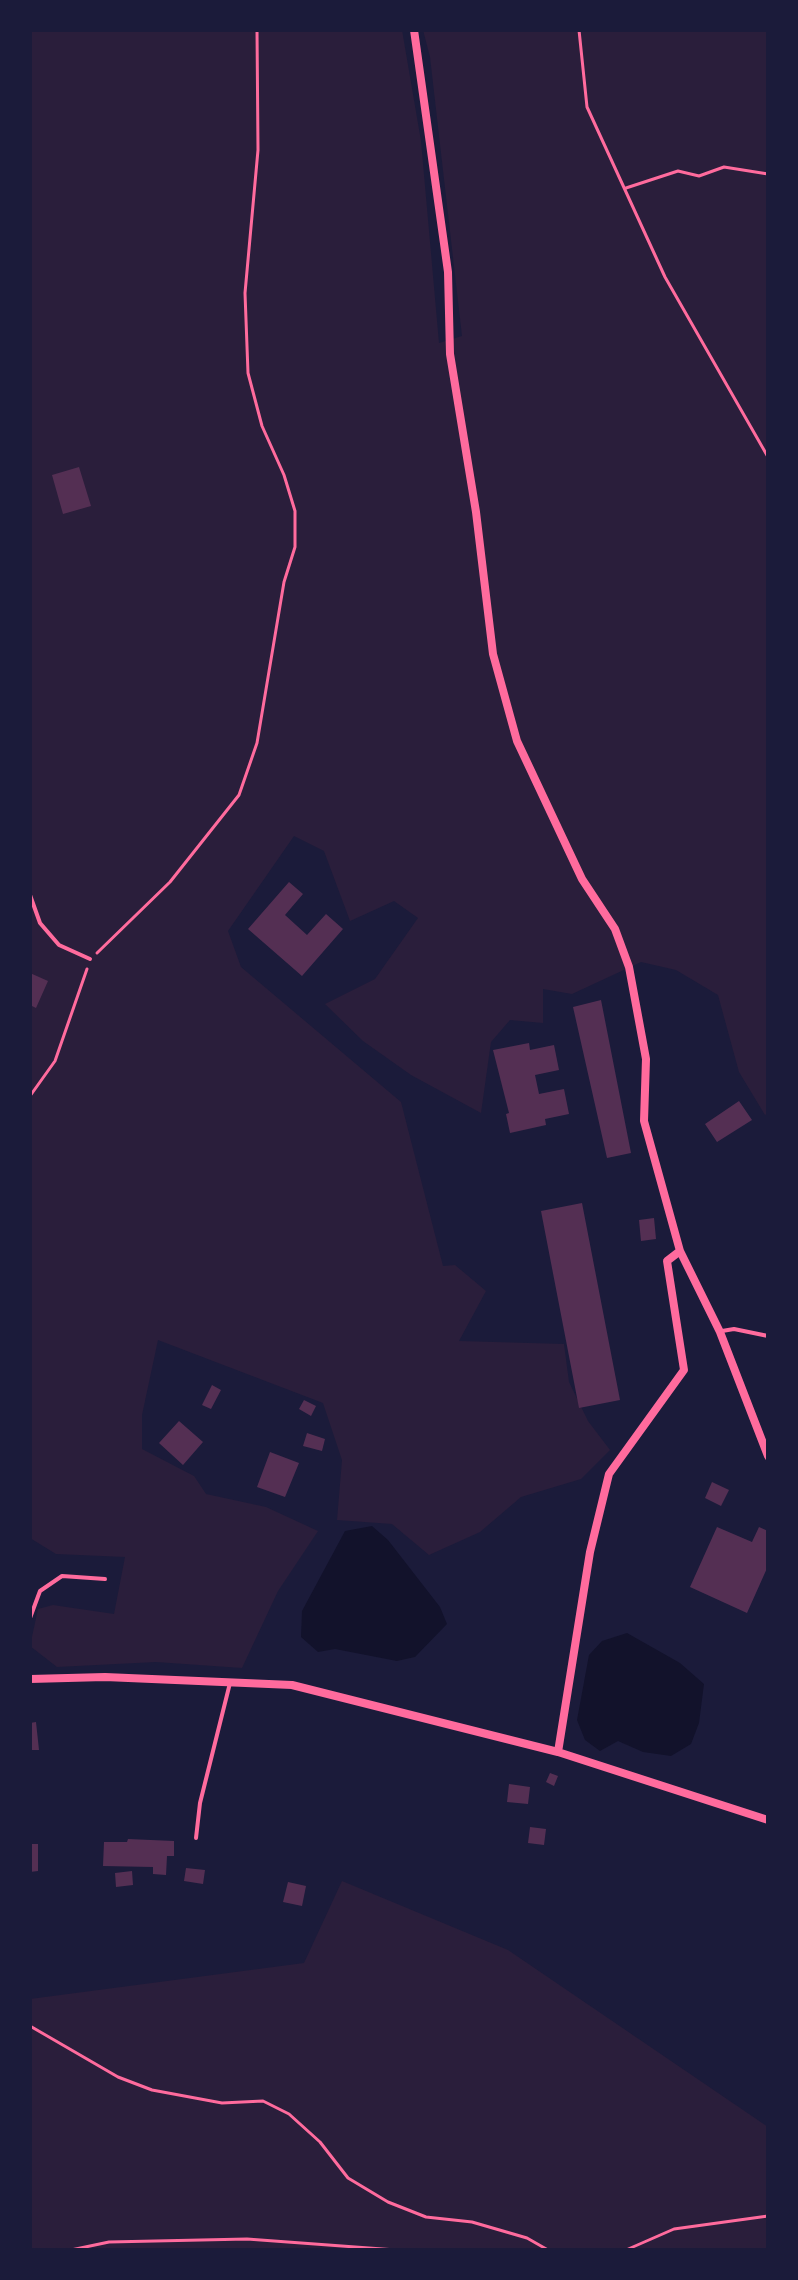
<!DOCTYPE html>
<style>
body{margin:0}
#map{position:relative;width:798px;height:2280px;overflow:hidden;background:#1b1b3a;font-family:Overpass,sans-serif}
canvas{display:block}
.frame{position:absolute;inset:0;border:32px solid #1b1b3a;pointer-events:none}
</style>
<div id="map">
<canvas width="798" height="2280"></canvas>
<div class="frame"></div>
</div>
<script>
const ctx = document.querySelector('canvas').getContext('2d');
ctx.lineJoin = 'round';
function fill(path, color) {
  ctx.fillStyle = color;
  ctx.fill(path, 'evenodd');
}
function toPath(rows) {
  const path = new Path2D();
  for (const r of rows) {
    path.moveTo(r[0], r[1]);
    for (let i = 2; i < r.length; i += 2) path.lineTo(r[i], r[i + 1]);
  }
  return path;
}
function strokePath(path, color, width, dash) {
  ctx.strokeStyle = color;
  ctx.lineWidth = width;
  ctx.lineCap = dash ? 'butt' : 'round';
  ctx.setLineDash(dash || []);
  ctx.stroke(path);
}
const green = toPath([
 [30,30,402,30,421,141,439,343,462,336,430,57,423,30,768,30,768,1113,765,1115,739,1072,718,995,676,970,641,962,572,994,543,989,543,1023,510,1020,491,1042,481,1113,411,1075,363,1041,325,1004,375,979,418,918,394,901,350,921,324,851,294,836,228,931,241,967,401,1102,443,1266,455,1265,486,1291,459,1341,564,1344,569,1382,588,1421,610,1450,581,1479,521,1497,480,1532,429,1555,392,1524,337,1520,342,1460,323,1403,158,1340,142,1415,142,1449,194,1476,206,1494,266,1507,318,1531,278,1591,242,1668,156,1662,57,1667,30,1646,38,1609,53,1605,114,1614,125,1557,56,1554,30,1538],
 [342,1881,508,1950,768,2127,768,2250,30,2250,30,1999,304,1963]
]);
const water = toPath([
 [372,1526,388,1540,440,1607,447,1624,415,1657,397,1661,335,1649,318,1652,301,1637,302,1611,345,1531],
 [627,1633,680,1663,704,1684,699,1723,691,1744,671,1756,643,1752,618,1741,600,1751,585,1740,577,1720,589,1655,602,1641]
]);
const building = toPath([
 [79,467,91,506,63,514,52,475],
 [289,882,303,894,285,915,307,935,326,914,343,929,302,976,248,929],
 [30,973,48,981,36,1008,30,1005],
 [601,1000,631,1153,607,1158,573,1007],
 [529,1043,530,1050,554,1045,559,1070,535,1075,539,1094,564,1089,569,1114,545,1119,546,1125,510,1133,506,1114,509,1113,493,1050],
 [739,1101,752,1120,717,1142,705,1124],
 [582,1203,620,1400,579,1408,541,1211],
 [654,1218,656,1239,641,1241,639,1220],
 [212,1385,221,1390,211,1409,202,1405],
 [304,1400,316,1406,311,1416,299,1409],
 [179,1421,203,1442,183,1465,159,1443],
 [307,1433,325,1439,322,1451,303,1446],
 [270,1452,299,1463,285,1497,257,1487],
 [712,1482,729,1490,721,1506,705,1498],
 [717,1527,752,1542,759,1527,768,1531,768,1566,747,1613,690,1587],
 [36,1722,39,1750,30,1750,30,1723],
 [550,1773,558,1776,554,1786,546,1782],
 [509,1784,530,1787,528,1804,507,1802],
 [530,1827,546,1829,544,1845,528,1843],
 [128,1839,174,1841,174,1856,167,1856,166,1875,153,1874,153,1867,103,1866,104,1842,127,1842],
 [30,1844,38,1844,38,1871,30,1872],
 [186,1868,205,1870,203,1884,184,1881],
 [132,1871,133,1885,116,1887,115,1873],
 [288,1882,306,1886,302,1906,283,1902]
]);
const path = toPath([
 [579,30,587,107,665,277,768,457],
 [626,188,678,171,699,176,724,167,768,174],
 [97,953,170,882,239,795,257,743,284,582,295,547,295,511,284,475,262,426,248,373,245,293,258,150,257,30],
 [30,1096,55,1061,87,969],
 [30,2026,118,2077,152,2090,222,2103,263,2101,289,2114,320,2142,348,2178,388,2202,426,2217,472,2222,527,2238,548,2250],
 [71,2250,109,2242,247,2239,396,2250],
 [626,2250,674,2229,768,2216]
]);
const service = toPath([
 [30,895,40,923,59,945,90,959],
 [722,1331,734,1329,768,1336],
 [30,1618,40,1591,62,1576,105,1579],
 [196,1838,200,1803,230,1683]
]);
const minor = toPath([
 [414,30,448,272,450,354,476,512,493,654,517,741,582,879,615,929,629,967,646,1059,644,1121,680,1251,720,1332,768,1456],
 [30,1679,105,1677,292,1685,558,1752,768,1820],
 [558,1752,590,1552,609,1474,684,1370,667,1261,680,1251]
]);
fill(green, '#2a1e3b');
fill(water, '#12122b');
fill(building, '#542f53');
strokePath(path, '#ff6b9d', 3);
strokePath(service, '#ff6b9d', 4);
strokePath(minor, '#ff6b9d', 8);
</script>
